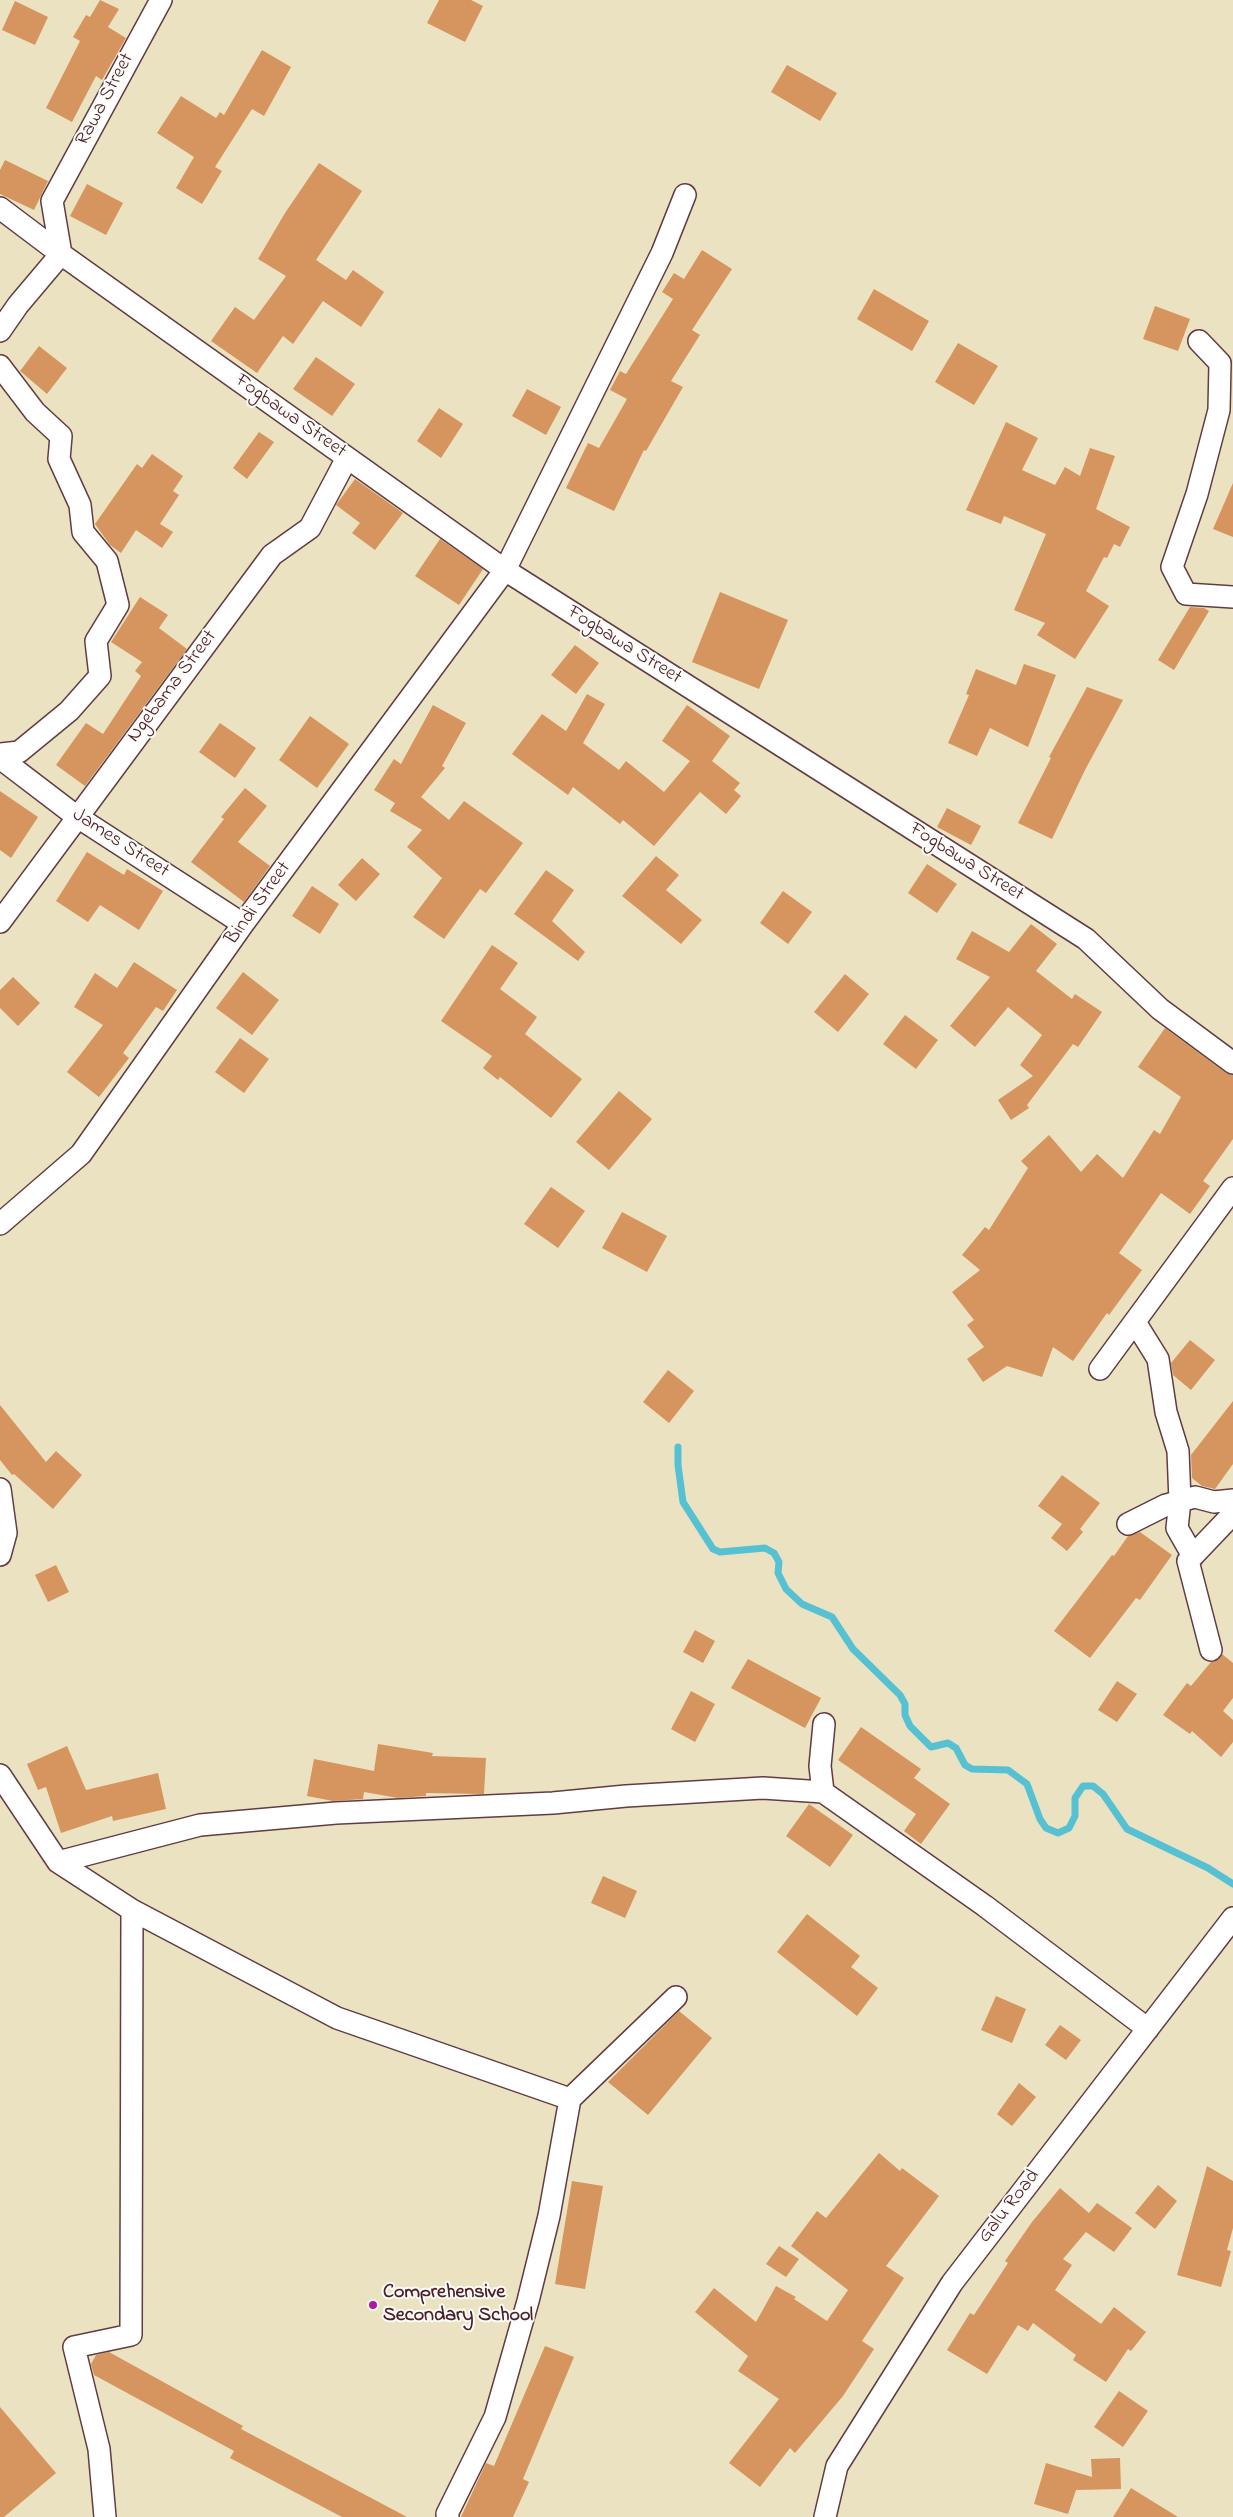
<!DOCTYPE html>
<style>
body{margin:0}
canvas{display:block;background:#ebe2c2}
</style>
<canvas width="1233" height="2517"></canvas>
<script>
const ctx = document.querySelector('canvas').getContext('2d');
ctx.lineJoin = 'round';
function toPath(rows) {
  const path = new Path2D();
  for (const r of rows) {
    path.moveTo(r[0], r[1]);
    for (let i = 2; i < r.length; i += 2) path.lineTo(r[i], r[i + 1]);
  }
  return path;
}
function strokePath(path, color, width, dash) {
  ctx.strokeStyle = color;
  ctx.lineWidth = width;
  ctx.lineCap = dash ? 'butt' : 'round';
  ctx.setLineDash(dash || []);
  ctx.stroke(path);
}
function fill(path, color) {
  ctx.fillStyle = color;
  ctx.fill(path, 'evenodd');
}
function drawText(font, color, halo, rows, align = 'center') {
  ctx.font = font + ' "Indie Flower",sans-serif';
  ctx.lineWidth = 4;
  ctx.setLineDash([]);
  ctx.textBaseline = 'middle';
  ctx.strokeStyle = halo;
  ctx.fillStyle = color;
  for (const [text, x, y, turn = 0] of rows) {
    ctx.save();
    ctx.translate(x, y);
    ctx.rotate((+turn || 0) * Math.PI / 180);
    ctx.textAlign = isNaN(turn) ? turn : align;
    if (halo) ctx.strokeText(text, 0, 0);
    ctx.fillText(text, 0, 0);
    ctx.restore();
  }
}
const stream = toPath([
 [678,1447,678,1465,683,1502,713,1549,720,1552,765,1548,774,1553,779,1562,778,1573,786,1589,802,1604,832,1617,853,1649,900,1695,905,1704,905,1715,910,1726,931,1747,948,1743,956,1748,965,1765,972,1769,1008,1770,1027,1784,1040,1819,1046,1828,1058,1833,1069,1828,1075,1816,1075,1798,1083,1786,1093,1786,1103,1794,1127,1829,1208,1868,1233,1884]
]);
const building = toPath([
 [100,0,119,9,108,27,126,38,102,80,96,76,72,122,46,108,80,41,73,37,86,15,90,17],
 [439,0,471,0,483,6,465,42,427,23],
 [15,1,48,17,35,45,2,30],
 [262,50,291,67,264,116,252,109,215,167,222,171,202,204,176,188,194,157,157,133,181,96,216,118,220,112,224,115],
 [787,65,837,93,820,121,771,92],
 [5,160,48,181,34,210,0,194,0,170],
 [319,163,362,191,316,260,346,280,353,270,384,292,361,327,323,301,293,344,283,336,257,373,211,341,235,307,254,320,286,276,258,259,285,213],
 [87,184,123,203,106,235,70,216],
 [702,250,732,269,692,330,700,335,671,381,683,387,646,451,644,450,614,511,566,488,588,443,599,448,627,399,610,390,620,371,626,374,673,299,662,292,674,273,684,279],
 [874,289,929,321,912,351,857,319],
 [1155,306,1190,319,1178,351,1143,339],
 [958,343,998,366,974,405,935,382],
 [39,346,67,368,47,394,20,371],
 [316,357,355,384,332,416,293,389],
 [527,389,561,407,546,435,512,416],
 [439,408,463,424,441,458,417,441],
 [1006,422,1038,438,1022,470,1055,485,1065,467,1080,476,1090,448,1115,456,1096,509,1130,527,1120,547,1114,544,1107,558,1104,557,1086,591,1109,606,1075,659,1037,635,1045,623,1014,610,1046,534,1004,516,1001,524,966,510],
 [259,432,274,442,247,479,233,468],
 [152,454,183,476,173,491,179,495,160,524,173,532,162,548,136,530,121,553,110,545,95,524,137,464,142,468],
 [355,479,403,513,375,550,352,533,360,523,336,505],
 [1233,483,1233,537,1213,529],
 [440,539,483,569,459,605,415,576],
 [720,592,788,620,759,689,692,662],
 [140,597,168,615,159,628,187,649,85,786,56,765,86,723,103,734,141,676,135,671,142,662,111,642],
 [1190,607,1204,608,1209,611,1174,670,1158,660],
 [575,645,599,663,576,694,551,675],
 [1024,664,1056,675,1028,747,990,728,977,756,948,743,969,695,966,694,976,669,1016,685],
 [1087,687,1123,700,1085,770,1052,839,1018,823,1051,758,1049,757],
 [587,694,605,704,583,743,619,770,626,761,664,792,690,761,662,741,687,705,730,736,712,761,740,783,734,790,741,796,726,814,700,792,654,846,623,820,620,824,573,787,568,795,512,754,542,714,566,731],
 [433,705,466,723,442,766,445,768,421,797,449,820,464,801,523,843,486,893,480,889,444,939,413,917,442,878,407,847,422,830,390,811,395,803,374,790,394,759,401,764],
 [310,716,349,744,317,788,279,760],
 [220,723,256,748,235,778,199,752],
 [245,788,267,806,238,842,270,866,244,902,191,862,224,819,221,817],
 [0,791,38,817,11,858,0,850],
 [947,808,981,826,971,845,937,827],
 [87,852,124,875,127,869,163,891,139,930,100,905,88,922,56,901],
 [656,856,679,875,666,890,702,920,681,944,622,896],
 [362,858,380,874,356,901,338,885],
 [927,864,957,884,937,913,908,893],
 [546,870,574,890,552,921,585,952,578,961,514,914],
 [312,886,339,904,320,934,292,916],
 [783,891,812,912,788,944,760,923],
 [1031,924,1057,944,1036,971,1072,999,1075,994,1102,1012,1078,1047,1073,1044,1027,1105,1029,1108,1011,1120,998,1100,1033,1076,1020,1065,1042,1035,1008,1007,975,1047,950,1026,990,977,956,959,972,931,1009,952],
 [492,945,518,963,500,989,537,1017,525,1034,582,1079,551,1118,500,1077,498,1080,483,1068,492,1056,441,1021],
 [134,962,177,990,163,1011,156,1007,123,1053,129,1058,99,1097,67,1072,103,1025,74,1007,95,973,117,988],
 [243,972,279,1000,252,1035,216,1008],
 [845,974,869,994,838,1032,814,1012],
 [13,977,40,1003,18,1026,0,1008,0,990],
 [905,1015,938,1040,916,1069,883,1044],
 [1165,1028,1226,1073,1233,1075,1233,1139,1203,1181,1210,1186,1190,1214,1161,1193,1119,1253,1142,1270,1109,1315,1107,1313,1073,1361,1053,1347,1042,1377,1007,1366,983,1382,967,1359,984,1347,967,1325,974,1320,952,1292,980,1270,962,1255,985,1227,989,1230,1028,1168,1021,1161,1049,1135,1081,1172,1097,1154,1123,1178,1154,1130,1160,1134,1181,1097,1138,1067],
 [240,1038,269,1059,244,1093,215,1072],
 [619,1091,652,1119,609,1170,576,1142],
 [551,1187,585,1211,558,1248,524,1224],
 [622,1212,667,1236,647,1272,602,1248],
 [1190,1340,1215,1360,1191,1390,1173,1375,1171,1363],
 [668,1370,694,1391,669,1423,643,1402],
 [1233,1401,1233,1464,1215,1489,1202,1486,1192,1478,1191,1455],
 [0,1405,46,1462,56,1451,82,1475,53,1509,14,1474,12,1475,0,1460],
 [1062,1475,1100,1503,1080,1529,1083,1532,1067,1551,1051,1538,1062,1524,1038,1506],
 [1140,1532,1172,1555,1140,1600,1136,1598,1090,1658,1054,1631,1112,1555,1114,1556,1128,1536],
 [56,1565,69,1592,48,1602,35,1575],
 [695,1630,715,1641,703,1663,683,1652],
 [1222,1654,1233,1663,1233,1698,1223,1711,1233,1720,1233,1742,1221,1757,1192,1731,1190,1734,1163,1715,1187,1683,1191,1686,1211,1662,1219,1659],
 [748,1659,821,1698,805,1728,731,1688],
 [1117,1681,1137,1694,1117,1722,1098,1710],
 [691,1691,715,1704,695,1742,671,1729],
 [861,1727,921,1769,914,1778,950,1804,921,1844,904,1831,916,1814,838,1760],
 [378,1744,433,1753,432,1756,486,1758,484,1794,426,1793,426,1796,398,1798,364,1792,363,1799,333,1801,307,1796,314,1759,374,1771],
 [67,1746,86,1790,158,1773,166,1809,113,1821,112,1816,61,1833,46,1787,38,1790,27,1764],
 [809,1804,853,1835,830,1867,786,1836],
 [603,1876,637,1891,625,1918,591,1903],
 [807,1914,860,1956,851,1967,878,1988,857,2016,777,1952],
 [996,1996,1026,2009,1012,2043,981,2030],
 [679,2011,712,2038,648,2115,608,2082],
 [1060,2025,1081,2040,1066,2060,1045,2045],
 [1019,2083,1036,2097,1012,2126,997,2114],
 [879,2153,900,2171,902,2168,939,2196,886,2266,904,2278,862,2341,874,2349,843,2396,795,2453,790,2448,760,2487,729,2463,779,2399,738,2371,748,2356,695,2312,714,2288,756,2322,776,2286,796,2297,794,2299,827,2321,848,2290,791,2246,817,2211,826,2218],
 [1207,2166,1233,2181,1233,2228,1227,2250,1231,2251,1221,2287,1177,2275],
 [572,2181,603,2186,585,2289,555,2284],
 [1158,2185,1177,2201,1155,2229,1135,2213],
 [1060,2188,1089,2213,1097,2203,1132,2228,1114,2252,1086,2232,1063,2259,1072,2265,1055,2290,1101,2324,1114,2307,1146,2332,1131,2351,1128,2349,1106,2382,1073,2360,1076,2355,1033,2323,1028,2331,1018,2325,987,2374,947,2350,970,2313,974,2315,1008,2263,1005,2261,1032,2222],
 [779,2246,799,2259,786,2277,766,2264],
 [545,2346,574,2357,523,2479,529,2482,513,2517,461,2517,486,2463,494,2466],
 [109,2352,243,2426,241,2429,407,2517,342,2517,230,2458,234,2451,94,2375,91,2364,96,2355],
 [1119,2391,1148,2411,1123,2447,1094,2427],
 [0,2407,56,2473,4,2517,0,2517],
 [1120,2458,1121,2489,1076,2490,1068,2514,1034,2504,1046,2463,1092,2477,1091,2459],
 [1131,2488,1178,2517,1113,2517]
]);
const street = toPath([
 [161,0,52,201,61,254,505,570,1086,939,1160,1009,1233,1063],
 [0,208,61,254,18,305,0,331],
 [1199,341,1220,363,1219,410,1197,494,1172,567,1186,594,1233,597],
 [0,366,35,412,61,436,59,459,80,505,83,532,107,561,118,605,96,641,100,676,69,711,19,752,0,754],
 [0,758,76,816,243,924],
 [0,922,272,555,310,528,347,458],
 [0,1224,81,1154,243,924,505,570,662,253,685,195],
 [1135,1322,1158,1359,1166,1412,1178,1451,1180,1501,1177,1528,1193,1556],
 [1100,1369,1233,1188],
 [0,1489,6,1533,0,1555],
 [1128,1524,1166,1505,1195,1497,1214,1502,1233,1500],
 [1211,1650,1188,1561,1229,1518,1233,1508],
 [0,1775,58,1862,132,1910,337,2018,570,2099],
 [823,1792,820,1766,824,1724],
 [58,1862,200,1825,336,1813,553,1803,626,1796,763,1788,823,1792,985,1906,1148,2029],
 [570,2099,676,1997],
 [105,2517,99,2449,74,2347,131,2335,132,1910],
 [448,2517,447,2514,495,2417,528,2301,549,2216,570,2099],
 [825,2517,837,2466,952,2283,1233,1918]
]);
const markers = [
 [373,2305,5,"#b5179e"]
];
const streetNames = [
 ["Rawa Street",106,100,-62],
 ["Fogbawa Street",290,417,35],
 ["Fogbawa Street",624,646,32],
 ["Ngebama Street",173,687,-53],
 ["James Street",120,844,33],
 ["Fogbawa Street",966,863,32],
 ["Bindi Street",259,904,-54],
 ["Galu Road",1010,2207,-52]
];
const poiNames = [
 ["Comprehensive",383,2294],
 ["Secondary School",383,2317]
];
strokePath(stream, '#56c1d2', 7);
fill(building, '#d6955e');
strokePath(street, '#623c42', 24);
strokePath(street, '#fff', 21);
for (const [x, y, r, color] of markers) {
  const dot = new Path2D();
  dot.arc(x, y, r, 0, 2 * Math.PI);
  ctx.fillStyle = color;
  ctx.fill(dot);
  strokePath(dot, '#fdfcf7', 2);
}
drawText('20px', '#4a1f2b', '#fdfcf7', streetNames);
drawText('bold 20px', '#4a1f2b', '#fdfcf7', poiNames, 'left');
</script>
